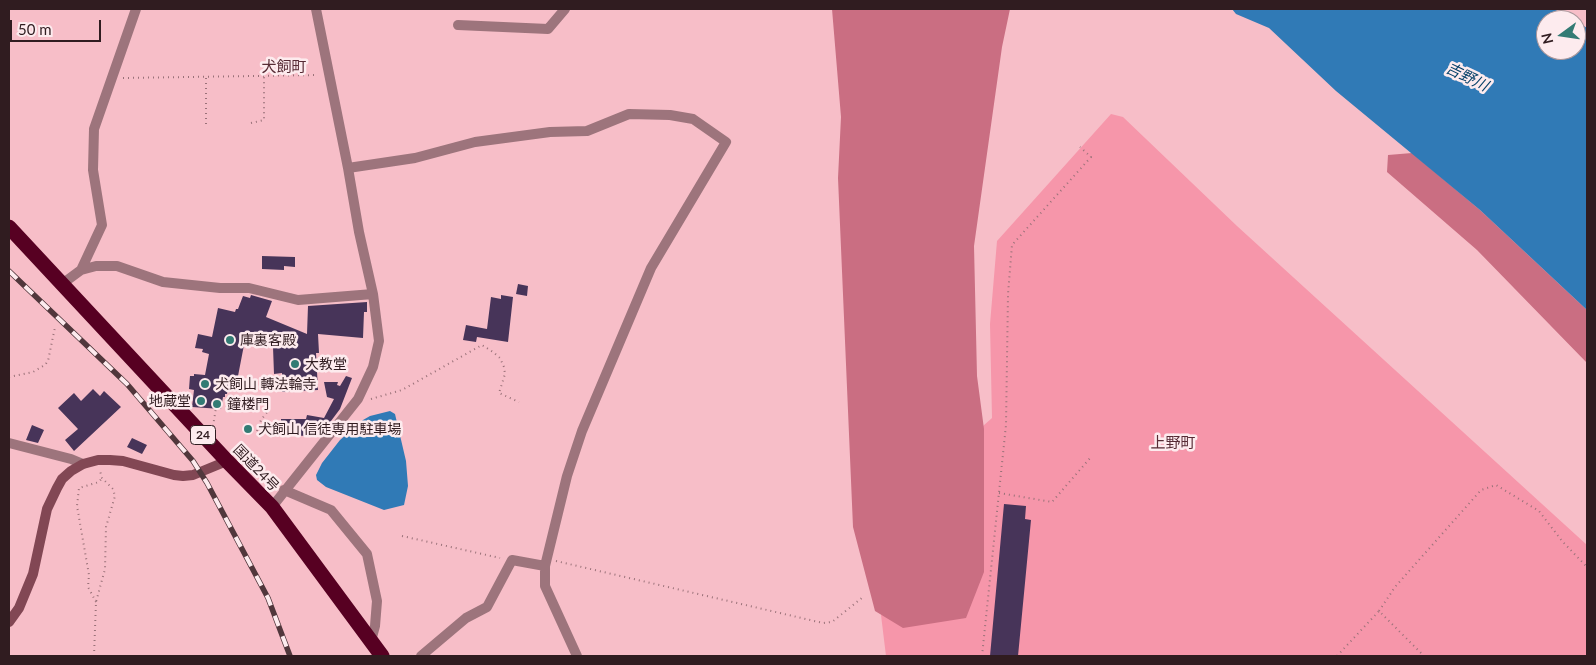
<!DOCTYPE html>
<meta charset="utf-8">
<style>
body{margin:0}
#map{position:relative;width:1596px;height:665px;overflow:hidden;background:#f7bec8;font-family:Lato,sans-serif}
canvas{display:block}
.frame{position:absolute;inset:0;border:10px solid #301c20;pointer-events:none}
.north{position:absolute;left:1536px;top:10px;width:50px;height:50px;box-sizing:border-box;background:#fdebee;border:1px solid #ab989c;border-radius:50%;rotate:256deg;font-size:14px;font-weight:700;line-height:20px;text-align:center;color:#301c20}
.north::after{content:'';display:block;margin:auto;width:18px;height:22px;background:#337b74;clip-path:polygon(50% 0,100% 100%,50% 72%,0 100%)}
.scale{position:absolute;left:10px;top:20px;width:91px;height:22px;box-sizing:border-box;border:2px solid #301c20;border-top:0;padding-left:6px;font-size:15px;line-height:18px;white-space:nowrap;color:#301c20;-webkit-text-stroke:4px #fdebee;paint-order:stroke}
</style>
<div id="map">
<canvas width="1596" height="665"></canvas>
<div class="frame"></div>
<div class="north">N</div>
<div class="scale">50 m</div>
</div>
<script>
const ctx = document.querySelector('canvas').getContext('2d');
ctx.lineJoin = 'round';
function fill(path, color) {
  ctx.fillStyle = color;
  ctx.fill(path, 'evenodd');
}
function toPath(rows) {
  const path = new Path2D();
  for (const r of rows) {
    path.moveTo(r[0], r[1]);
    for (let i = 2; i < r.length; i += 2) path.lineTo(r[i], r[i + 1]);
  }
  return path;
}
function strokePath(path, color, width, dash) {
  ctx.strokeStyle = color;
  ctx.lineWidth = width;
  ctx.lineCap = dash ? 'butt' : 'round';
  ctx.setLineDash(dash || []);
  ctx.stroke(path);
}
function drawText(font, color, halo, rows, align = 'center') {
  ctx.font = font + ' Lato,"Noto Sans JP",sans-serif';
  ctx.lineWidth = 5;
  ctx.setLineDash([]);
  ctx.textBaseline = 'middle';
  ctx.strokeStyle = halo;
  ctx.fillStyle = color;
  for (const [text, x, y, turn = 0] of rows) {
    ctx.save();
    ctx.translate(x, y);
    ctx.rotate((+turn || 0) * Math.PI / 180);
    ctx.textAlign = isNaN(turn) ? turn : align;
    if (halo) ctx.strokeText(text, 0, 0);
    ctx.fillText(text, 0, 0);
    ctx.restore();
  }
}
const green = toPath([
 [1111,114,1123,117,1237,226,1587,545,1587,656,886,656,881,615,956,603,974,434,992,418,990,324,997,241]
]);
const forest = toPath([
 [832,9,1010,9,1002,47,974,246,977,376,984,429,984,572,966,618,903,628,875,611,853,527,838,178,841,117],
 [1412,153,1480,210,1587,310,1587,363,1477,250,1387,172,1388,155]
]);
const water = toPath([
 [1232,9,1554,9,1574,20,1546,20,1546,50,1576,50,1576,21,1587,28,1587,310,1480,210,1336,91,1269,28,1236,14],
 [390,411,395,414,406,461,408,486,404,505,384,510,326,487,317,480,316,475,322,463,340,440,363,420,370,416]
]);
const building = toPath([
 [262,256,295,257,295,267,284,266,284,270,262,269],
 [518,284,528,286,527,296,516,294],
 [251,295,272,301,266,317,307,334,308,306,367,302,367,312,364,312,363,338,318,334,319,353,316,353,318,390,282,392,282,373,274,374,273,347,249,338,247,346,244,345,238,376,244,377,242,387,229,384,227,394,225,394,225,397,223,397,221,409,192,407,194,390,189,389,190,376,194,376,194,374,205,375,209,354,202,352,203,349,195,348,198,334,212,337,218,308,235,312,236,309,238,309,243,296,250,298],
 [501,295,513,297,508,342,477,337,476,342,463,340,466,325,487,329,491,297,501,299],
 [346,376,352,378,340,409,319,437,292,435,281,436,281,419,306,419,307,415,324,418,334,399,327,397,324,382,338,382,337,385,340,386],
 [93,389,100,396,104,391,121,407,74,451,65,440,78,429,58,408,74,393,81,401],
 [32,425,44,430,38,443,26,440],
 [132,438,147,445,142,454,127,447],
 [1004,504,1026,506,1025,519,1031,520,1018,656,990,656]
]);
const path = toPath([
 [123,78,318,75],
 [206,78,206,125],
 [251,123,264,120,264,76],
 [9,377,33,372,45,365,48,361,55,327],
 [371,399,402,390,482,345,493,352,500,358,504,367,505,374,499,393,519,402],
 [213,426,216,408],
 [257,431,261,420,268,411],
 [999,493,1052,502,1091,457],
 [402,536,500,558],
 [556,561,823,623,832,622,863,597],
 [96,602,88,587,89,575,77,506,79,488,99,482,102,478],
 [1379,611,1395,587,1481,490,1496,485,1539,511,1562,541,1587,567],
 [94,656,96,602,105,569,106,527,115,496,113,489,102,478,100,471],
 [982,656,1006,425,1008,294,1012,245,1091,157,1080,147],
 [1337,656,1379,611,1424,656]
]);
const street = toPath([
 [458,25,548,29,565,9],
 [348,168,415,158,475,142,550,132,587,131,629,114,670,115,693,119,726,142,651,268,582,431,567,476,545,566,545,586,577,656],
 [81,270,96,266,117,266,163,282,220,288,249,288,298,300,373,294],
 [62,284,81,270,102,225,93,170,94,129,136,9],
 [9,443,71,459,83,464],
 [284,490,331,510,367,554,377,601,375,626,371,641],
 [272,507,358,399,373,367,379,341,373,294,359,232,348,168,316,9],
 [421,656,466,618,487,607,512,560,545,566]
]);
const secondary = toPath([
 [9,622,19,608,33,574,47,509,57,488,62,479,71,471,83,464,98,460,110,460,123,461,174,475,183,476,193,475,227,461]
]);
const highway = toPath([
 [9,227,227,461,272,507,382,656]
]);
const rail = toPath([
 [9,271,127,384,193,461,207,483,268,598,290,656]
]);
const markers = [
 [230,340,5,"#337b74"],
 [295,364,5,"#337b74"],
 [205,384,5,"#337b74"],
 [201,401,5,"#337b74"],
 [217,404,5,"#337b74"],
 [248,429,5,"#337b74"]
];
const shields = [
 [203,435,25]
];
const shieldNames = [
 ["24",203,435]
];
const poiNames = [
 ["庫裏客殿",240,340],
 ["大教堂",305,364],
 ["犬飼山 轉法輪寺",215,384],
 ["地蔵堂",191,401,"right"],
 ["鐘楼門",227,404],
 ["犬飼山 信徒専用駐車場",258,429]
];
const streetNames = [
 ["国道24号",256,468,46]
];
const neighbourhoodNames = [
 ["犬飼町",284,67],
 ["上野町",1173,443]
];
const waterNames = [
 ["吉野川",1467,77,26]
];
fill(green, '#f696aa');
fill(forest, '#ca6e82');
fill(water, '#307ab6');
fill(building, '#473459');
strokePath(path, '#997178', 2, [1, 4]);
strokePath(street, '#9d747c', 10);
strokePath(secondary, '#824754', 10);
strokePath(highway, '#570022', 15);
strokePath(rail, '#51373c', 5.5);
strokePath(rail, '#fdebee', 4, [11]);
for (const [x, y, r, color] of markers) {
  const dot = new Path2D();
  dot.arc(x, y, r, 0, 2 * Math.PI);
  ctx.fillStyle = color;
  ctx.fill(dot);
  strokePath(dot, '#fdebee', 2);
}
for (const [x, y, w] of shields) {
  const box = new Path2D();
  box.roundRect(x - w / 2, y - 9.5, w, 19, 4);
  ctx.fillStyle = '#fdebee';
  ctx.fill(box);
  strokePath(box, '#301c20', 1);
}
drawText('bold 12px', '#301c20', null, shieldNames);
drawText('14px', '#301c20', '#fdebee', poiNames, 'left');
drawText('14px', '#301c20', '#fdebee', streetNames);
drawText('15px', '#572b35', '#fdebee', neighbourhoodNames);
drawText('italic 15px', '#064068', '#fdebee', waterNames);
</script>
